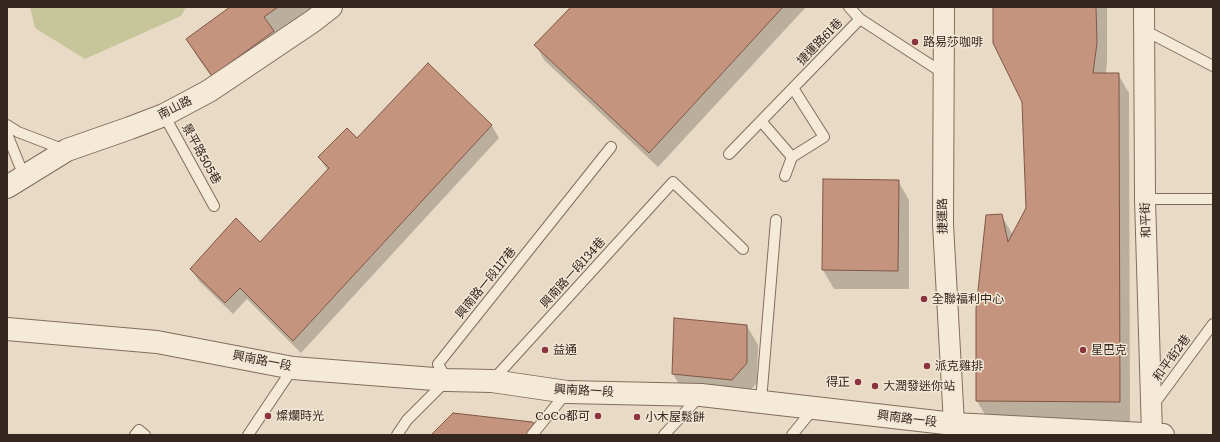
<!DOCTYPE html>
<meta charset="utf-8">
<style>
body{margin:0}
#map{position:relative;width:1220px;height:442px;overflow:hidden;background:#e9dac5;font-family:Literata,serif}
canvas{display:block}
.frame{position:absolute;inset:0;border:8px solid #34271f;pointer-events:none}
</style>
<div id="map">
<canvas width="1220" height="442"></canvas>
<div class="frame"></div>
</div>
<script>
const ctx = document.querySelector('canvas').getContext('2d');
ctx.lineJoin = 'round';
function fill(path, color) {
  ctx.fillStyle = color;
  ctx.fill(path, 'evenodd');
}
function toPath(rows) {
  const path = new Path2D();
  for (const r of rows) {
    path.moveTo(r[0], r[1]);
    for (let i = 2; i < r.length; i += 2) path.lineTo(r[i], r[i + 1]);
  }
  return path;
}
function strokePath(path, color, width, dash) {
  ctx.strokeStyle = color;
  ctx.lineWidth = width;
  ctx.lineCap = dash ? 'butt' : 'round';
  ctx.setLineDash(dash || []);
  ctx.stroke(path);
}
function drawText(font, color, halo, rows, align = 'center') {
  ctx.font = font + ' Literata,"Noto Sans TC",serif';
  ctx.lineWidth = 3;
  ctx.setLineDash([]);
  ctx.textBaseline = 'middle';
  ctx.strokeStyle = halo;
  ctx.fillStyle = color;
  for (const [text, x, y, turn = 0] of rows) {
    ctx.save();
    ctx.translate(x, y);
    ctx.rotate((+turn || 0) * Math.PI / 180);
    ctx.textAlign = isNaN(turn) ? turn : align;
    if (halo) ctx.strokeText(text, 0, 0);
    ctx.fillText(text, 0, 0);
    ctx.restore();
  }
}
const green = toPath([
 [30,7,186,7,181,16,85,59,35,28]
]);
const shadow = toPath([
 [232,7,315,7,224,94,198,58,187,39],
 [572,7,806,7,658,167,544,60,536,45],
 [994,7,1107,7,1107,62,1106,74,1118,74,1129,93,1130,421,988,420,977,401,1001,215,1013,235,1027,208,1023,102],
 [428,65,492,126,499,138,301,353,247,299,233,314,199,281,191,269,260,244,328,171,319,157,357,140],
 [898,181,909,200,909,289,834,289,823,270],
 [747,326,758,345,757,383,743,399,684,393,673,374]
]);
const building = toPath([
 [230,7,278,7,264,17,274,31,212,76,186,39,230,7],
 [571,7,783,7,649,153,534,45,571,7],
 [993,7,1096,7,1097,43,1093,73,1119,73,1120,402,976,401,976,309,986,215,1002,214,1008,242,1026,208,1022,102,993,43,993,7],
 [428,63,492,125,293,341,240,288,225,303,190,269,236,218,260,242,329,168,318,157,347,128,357,138,428,63],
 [823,179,899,180,898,271,822,270,823,179],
 [674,318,747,325,747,363,732,380,672,374,674,318],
 [453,413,532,422,534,423,539,433,538,435,431,435,453,413]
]);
const service = toPath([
 [849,7,860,19],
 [1144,30,1213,66],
 [164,115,214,206],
 [761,121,792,157,824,137,793,88],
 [7,125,18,132,65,150],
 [7,134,24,176],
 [729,154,860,19,943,73],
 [785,176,792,157],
 [1145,199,1213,199],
 [492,381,673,182,743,249],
 [761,401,776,220],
 [1154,404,1213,324],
 [135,435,139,430,145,435],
 [248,435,293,368],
 [397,435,407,420,447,380,438,364,611,147],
 [532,435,567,392],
 [664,435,700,396],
 [792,435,814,408]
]);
const minor = toPath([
 [944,7,943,224,954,424],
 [1144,7,1145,199,1152,434]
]);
const tertiary = toPath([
 [7,187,67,150,130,128,164,115,209,91,313,21,331,7],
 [7,329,157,342,293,368,447,380,492,381,567,392,701,395,954,424,1163,435]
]);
const markers = [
 [915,42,4,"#8b333e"],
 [924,299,4,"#8b333e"],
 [545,350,4,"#8b333e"],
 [1083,350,4,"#8b333e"],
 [927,366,4,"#8b333e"],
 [858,382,4,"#8b333e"],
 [875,386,4,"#8b333e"],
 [268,416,4,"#8b333e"],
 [598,416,4,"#8b333e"],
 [637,417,4,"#8b333e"]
];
const streetNames = [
 ["捷運路61巷",820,42,-46],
 ["南山路",175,108,-27],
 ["景平路505巷",201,154,61],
 ["捷運路",943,216,-91],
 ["和平街",1146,220,-92],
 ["興南路一段134巷",573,273,-48],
 ["興南路一段117巷",486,283,-51],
 ["和平街2巷",1172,358,-54],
 ["興南路一段",262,361,11],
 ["興南路一段",584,391,3],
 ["興南路一段",907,419,7]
];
const poiNames = [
 ["路易莎咖啡",923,42],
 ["全聯福利中心",932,299],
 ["益通",553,350],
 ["星巴克",1091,350],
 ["派克雞排",935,366],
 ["得正",850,382,"right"],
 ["大潤發迷你站",883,386],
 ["燦爛時光",276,416],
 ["CoCo都可",590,416,"right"],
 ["小木屋鬆餅",645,417]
];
fill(green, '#c6c69a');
fill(shadow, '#0003');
fill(building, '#c4947f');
strokePath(building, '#7f5645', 1);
strokePath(service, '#826d5d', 12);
strokePath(minor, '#826d5d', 22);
strokePath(tertiary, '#826d5d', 24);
strokePath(service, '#f5e9d7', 10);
strokePath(minor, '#f5e9d7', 20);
strokePath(tertiary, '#f5e9d7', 22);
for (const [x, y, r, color] of markers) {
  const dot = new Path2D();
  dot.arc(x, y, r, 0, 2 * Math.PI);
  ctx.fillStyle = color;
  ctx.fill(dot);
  strokePath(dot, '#f2e6d4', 1.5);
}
drawText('12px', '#34271f', '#f2e6d4', streetNames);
drawText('12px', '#34271f', '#f2e6d4', poiNames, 'left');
</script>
